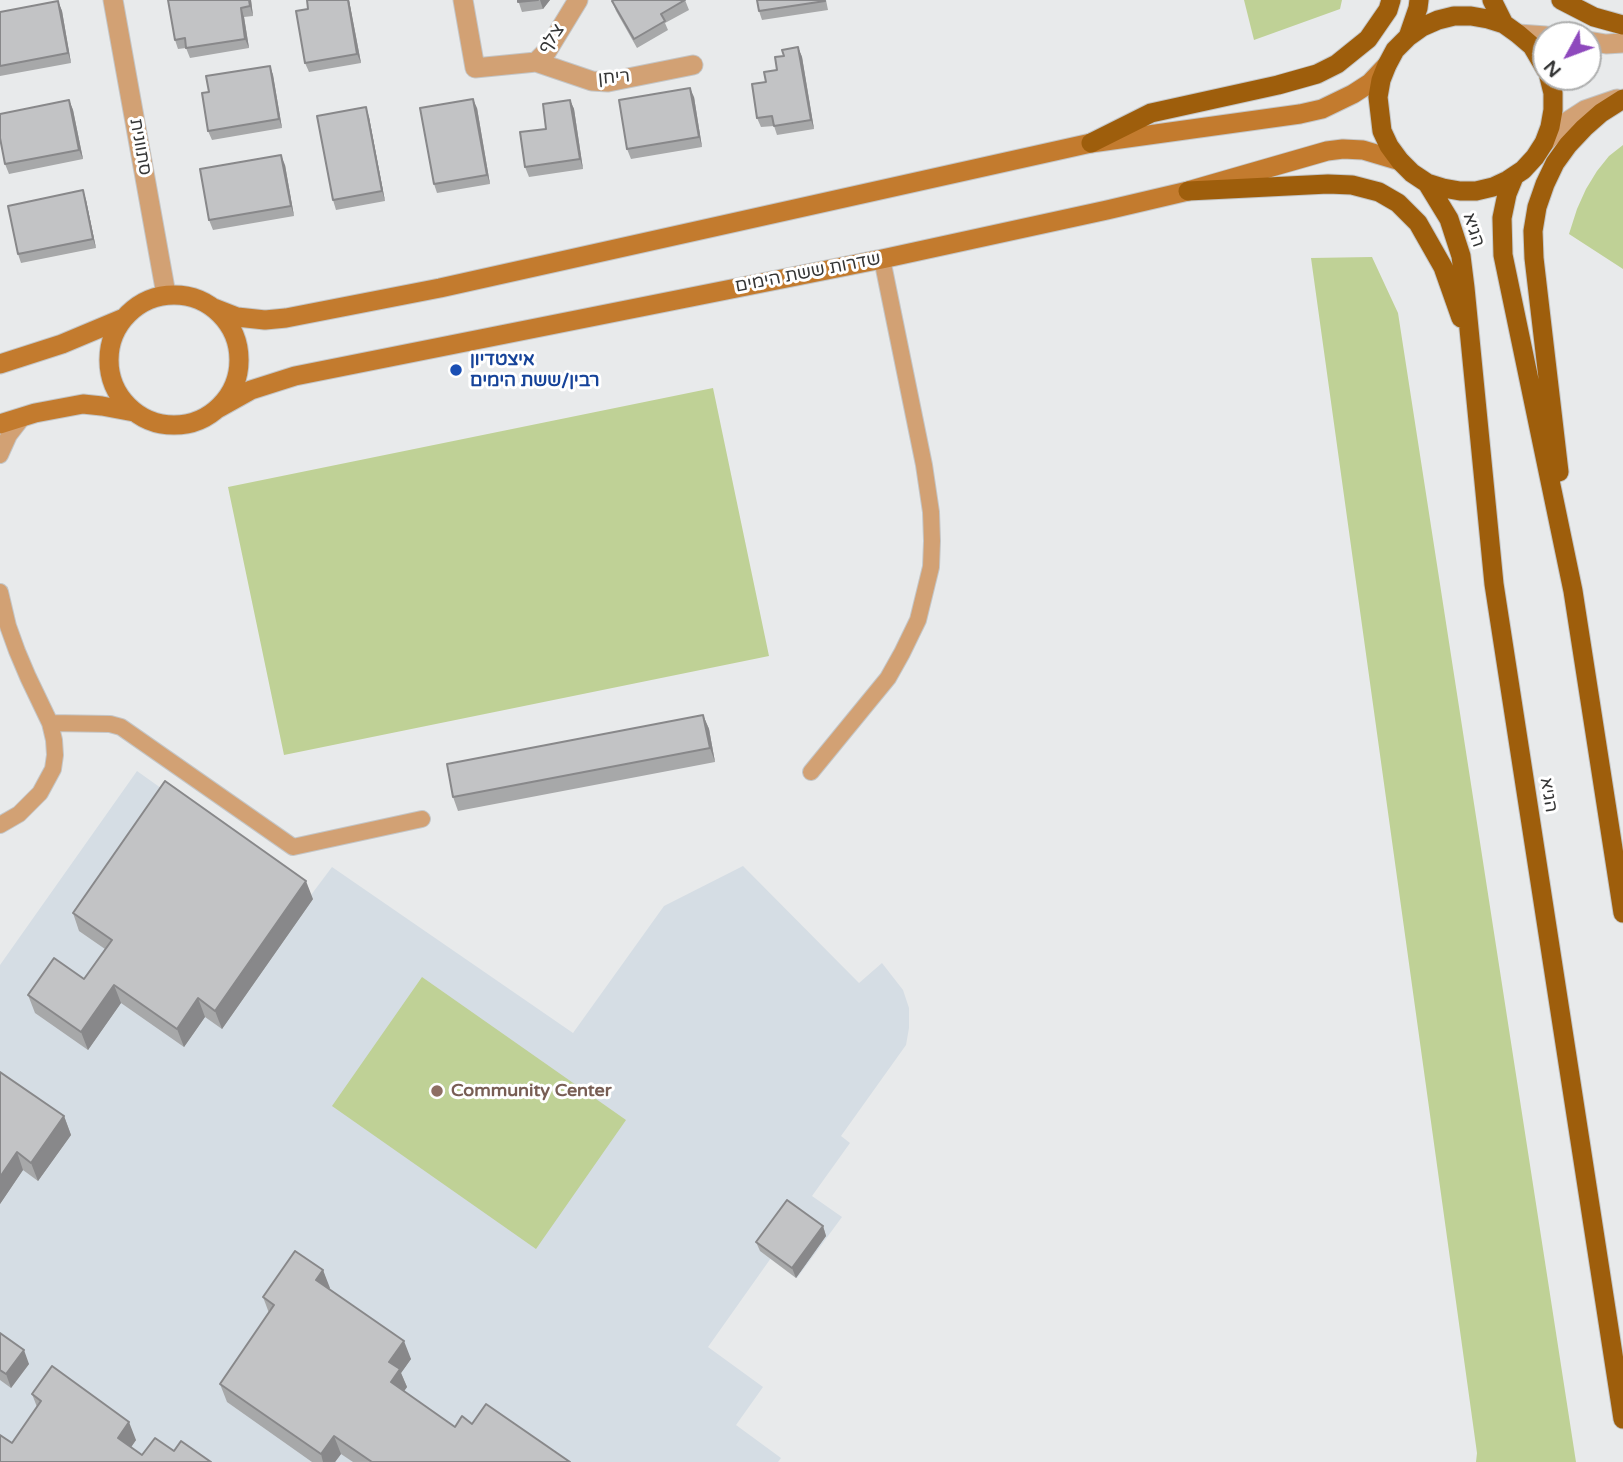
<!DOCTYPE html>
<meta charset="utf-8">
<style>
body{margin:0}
#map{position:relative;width:1623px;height:1462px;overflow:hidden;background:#e8eaeb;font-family:"Varela Round",sans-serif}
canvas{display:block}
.north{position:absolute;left:1532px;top:21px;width:70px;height:70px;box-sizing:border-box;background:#fff;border:2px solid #aeafaf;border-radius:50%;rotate:229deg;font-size:19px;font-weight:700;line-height:28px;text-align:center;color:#353636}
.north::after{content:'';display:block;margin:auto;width:24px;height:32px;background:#8e49bd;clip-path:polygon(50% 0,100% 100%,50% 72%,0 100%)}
</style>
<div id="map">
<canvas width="1623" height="1462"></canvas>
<div class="north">N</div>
</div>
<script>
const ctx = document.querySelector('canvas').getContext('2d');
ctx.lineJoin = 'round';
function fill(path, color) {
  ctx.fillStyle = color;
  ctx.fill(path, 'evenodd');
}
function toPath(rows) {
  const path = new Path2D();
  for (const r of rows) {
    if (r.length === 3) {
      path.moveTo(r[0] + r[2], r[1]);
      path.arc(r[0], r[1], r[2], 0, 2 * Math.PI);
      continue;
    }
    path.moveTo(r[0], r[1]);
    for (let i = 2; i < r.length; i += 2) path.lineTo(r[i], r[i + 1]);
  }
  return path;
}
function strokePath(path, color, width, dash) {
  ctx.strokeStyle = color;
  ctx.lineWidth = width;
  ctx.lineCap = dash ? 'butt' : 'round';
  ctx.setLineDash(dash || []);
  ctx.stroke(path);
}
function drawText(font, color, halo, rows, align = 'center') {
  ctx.font = font + ' "Varela Round",Heebo,sans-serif';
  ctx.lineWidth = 6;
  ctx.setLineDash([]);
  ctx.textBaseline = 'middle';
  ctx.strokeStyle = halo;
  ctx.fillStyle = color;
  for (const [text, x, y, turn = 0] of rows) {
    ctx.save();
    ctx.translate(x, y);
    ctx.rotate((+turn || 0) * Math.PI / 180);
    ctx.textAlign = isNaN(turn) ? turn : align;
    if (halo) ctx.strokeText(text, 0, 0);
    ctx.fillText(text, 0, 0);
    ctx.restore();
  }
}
const built = toPath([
 [137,771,311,895,332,867,573,1033,664,906,743,866,859,983,882,963,903,990,909,1008,909,1028,906,1045,841,1136,850,1143,812,1196,842,1217,797,1278,771,1258,708,1347,763,1387,736,1425,781,1458,778,1462,0,1462,0,965]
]);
const green = toPath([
 [1244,0,1342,0,1340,9,1254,40],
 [1623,145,1623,269,1569,234,1577,209,1586,189,1597,171,1609,156],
 [1372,257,1398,313,1576,1462,1476,1462,1477,1453,1311,258],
 [713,388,769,656,284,755,228,487],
 [422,977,626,1120,536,1249,332,1106]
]);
const service = toPath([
 [0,455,9,435,23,417],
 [0,592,8,626,17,651,28,677,50,723,54,740,55,755,53,769,40,793,19,814,0,825],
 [50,723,110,724,121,727,293,847,422,819],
 [811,772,888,678,902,653,918,620,931,567,932,541,931,512,924,465,882,259]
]);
const minor = toPath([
 [113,0,166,294],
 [463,0,475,68,536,62,547,51,578,0],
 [536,62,592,81,608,82,693,65]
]);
const tertiary = toPath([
 [1518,34,1546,36],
 [1588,41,1606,44,1623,43],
 [1544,143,1565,123,1585,110,1617,99]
]);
const secondary = toPath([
 [174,360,65],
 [214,308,237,317,265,320,286,318,440,288,1091,143,1300,114,1322,109,1353,94,1370,83,1387,65],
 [0,364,62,344,124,318],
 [217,409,251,390,295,376,882,259,1107,210,1188,191,1327,151,1343,149,1363,150,1400,161],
 [0,424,35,413,83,404,102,406,134,412]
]);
const trunk = toPath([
 [1492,0,1504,24],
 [1561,0,1594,17,1623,25],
 [1408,37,1418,8,1419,0],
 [1546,70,1532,46,1518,34,1504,24,1488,19,1471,16,1454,16,1438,20,1422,27,1408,37,1395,50,1387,65,1381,80,1378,97,1382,131,1389,146,1400,161,1412,173,1427,183,1443,188,1460,191,1476,191,1493,187,1508,180,1523,170,1535,157,1544,143,1550,127,1553,110,1553,93,1549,77],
 [1091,143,1151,113,1278,85,1317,74,1337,64,1368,39,1388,10,1391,0],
 [1514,177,1507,194,1502,218,1503,255,1573,591,1623,913],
 [1427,183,1449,219,1461,256,1465,288,1494,584,1623,1419],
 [1188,191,1328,184,1352,185,1379,192,1398,203,1418,223,1443,267,1461,318],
 [1559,472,1534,258,1533,231,1537,207,1545,184,1555,163,1568,145,1584,128,1601,113,1623,99]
]);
const wall = toPath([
 [251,0,253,16,244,17,249,48,190,58,186,48,178,49,175,40],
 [349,0,361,63,309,72,305,63],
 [518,0,550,0,543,9,522,12],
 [685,0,689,10,665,23,668,30,637,48,616,11,612,1],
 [826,0,828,10,762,20,759,11],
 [58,1,62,11,71,63,0,76,0,12],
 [798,47,802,57,814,129,777,135,774,126,761,127,757,118,766,82,777,70,784,56],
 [270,66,273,75,282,128,212,140,208,131,209,92],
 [694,97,702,147,631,159,627,149],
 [69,100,73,110,83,159,9,174,5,164],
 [570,100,574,109,583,169,529,177,525,167,546,129],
 [477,108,490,184,437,193,434,184],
 [369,117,385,201,336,210,333,200],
 [285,165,294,216,213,230,209,220],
 [86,200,96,248,21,263,18,254],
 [703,715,709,729,715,762,458,811,453,797],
 [313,899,222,1029,205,1017,184,1047,121,1003,88,1050,35,1013,28,995,84,979,105,949,79,931,73,913],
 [0,1072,64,1116,71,1135,38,1181,23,1170,0,1204],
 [823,1226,826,1236,796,1278,760,1251,756,1242],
 [323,1270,329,1289,411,1359,401,1373,407,1387,404,1391,455,1427,472,1424,570,1462,353,1462,341,1454,335,1462,312,1462,227,1402,220,1384,269,1313,263,1297],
 [0,1333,29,1364,11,1388,0,1380],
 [32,1394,136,1440,131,1447,142,1455,174,1451,211,1462,12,1443,37,1407]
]);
const shadedWall = toPath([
 [249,0,251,0,253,16,250,6],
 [348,0,349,0,361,63,357,54],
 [540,0,550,0,543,9],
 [58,1,62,11,71,63,68,53],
 [241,8,244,17,249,48,245,39],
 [798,47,802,57,814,129,811,120],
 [270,66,273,75,282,128,279,119],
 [690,88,694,97,702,147,699,137],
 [473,99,477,108,490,184,487,175],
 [69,100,73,110,83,159,79,150],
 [570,100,574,109,583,169,580,159],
 [366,107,369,117,385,201,382,191],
 [281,155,285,165,294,216,291,206],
 [83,190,86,200,96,248,93,239],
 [703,715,709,729,715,762,710,748],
 [306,881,313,899,222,1029,215,1011],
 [114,985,121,1003,88,1050,81,1032],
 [198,998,205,1017,184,1047,177,1029],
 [64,1116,71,1135,38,1181,31,1163],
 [17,1152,23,1170,0,1204,0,1177],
 [823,1226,826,1236,796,1278,792,1268],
 [323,1270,330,1288,323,1298,316,1280],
 [404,1341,411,1359,401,1373,407,1387,397,1401,391,1382,389,1362],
 [24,1350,29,1364,11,1388,6,1374],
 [129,1422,136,1440,125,1456,118,1438],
 [334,1436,341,1454,335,1462,323,1462,321,1454]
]);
const building = toPath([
 [168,0,249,0,250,6,241,8,245,39,186,48,185,38,175,40,168,0],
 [307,0,348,0,357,54,305,63,296,11,308,9,307,0],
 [518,0,538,0,518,2,518,0],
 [614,0,685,0,661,14,665,21,634,39,612,1,614,0],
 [757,0,824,0,825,1,759,11,757,0],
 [58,1,68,53,0,66,0,12,58,1],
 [798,47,811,120,774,126,772,116,757,118,752,84,766,82,764,72,777,70,775,57,784,56,782,50,798,47],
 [270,66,279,119,208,131,202,93,209,92,206,76,270,66],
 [690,88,699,137,627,149,619,100,690,88],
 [473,99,487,175,434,184,420,108,473,99],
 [69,100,79,150,5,164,0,138,0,114,69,100],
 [570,100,580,159,525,167,520,132,546,129,543,104,570,100],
 [366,107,382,191,333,200,317,116,366,107],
 [281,155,291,206,209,220,200,169,281,155],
 [83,190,93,239,18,254,8,206,83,190],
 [703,715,710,748,453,797,447,764,703,715],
 [165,781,306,881,215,1011,198,998,177,1029,114,985,81,1032,28,995,54,958,84,979,112,940,73,913,165,781],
 [0,1072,64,1116,31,1163,17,1152,0,1177,0,1072],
 [787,1200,823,1226,792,1268,756,1242,787,1200],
 [295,1251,323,1270,316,1280,404,1341,389,1362,400,1369,391,1382,455,1427,462,1416,472,1424,486,1404,570,1462,372,1462,334,1436,321,1454,220,1384,274,1305,263,1297,295,1251],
 [0,1333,24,1350,6,1374,0,1370,0,1333],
 [52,1366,129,1422,118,1438,142,1455,155,1438,174,1451,181,1441,211,1462,0,1462,0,1435,12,1443,41,1401,32,1394,52,1366]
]);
const markers = [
 [456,370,7,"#1a4fb4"],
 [437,1091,7,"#8d6e63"]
];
const streetNames = [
 ["צלף",552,39,-56],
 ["ריחן",614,78,-5],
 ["סתוונית",140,147,80],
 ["הגיא",1473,230,72],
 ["שדרות ששת הימים",808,273,-11],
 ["הגיא",1548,795,81]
];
const transitNames = [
 ["איצטדיון",470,360],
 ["רבין/ששת הימים",470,381]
];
const educationNames = [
 ["Community Center",451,1091]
];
fill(built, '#d5dde4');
fill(green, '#bfd196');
strokePath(service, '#c4c6c7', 18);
strokePath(minor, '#c4c6c7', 21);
strokePath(tertiary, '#c4c6c7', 21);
strokePath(secondary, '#c4c6c7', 21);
strokePath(trunk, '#c4c6c7', 21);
strokePath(service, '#d2a174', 16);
strokePath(minor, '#d2a174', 19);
strokePath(tertiary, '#d2a174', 19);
strokePath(secondary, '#c37b2e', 19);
strokePath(trunk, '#9e5e0c', 19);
fill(wall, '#a7a8a9');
fill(shadedWall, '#88888a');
fill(building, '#c2c3c5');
strokePath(building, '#88888a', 2);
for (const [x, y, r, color] of markers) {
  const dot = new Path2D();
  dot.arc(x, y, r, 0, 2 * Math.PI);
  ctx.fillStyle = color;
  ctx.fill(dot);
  strokePath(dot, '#fff', 2.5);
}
drawText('18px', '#353636', '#fff', streetNames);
drawText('bold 18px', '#164399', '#fff', transitNames, 'left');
drawText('bold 18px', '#785e54', '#fff', educationNames, 'left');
</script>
